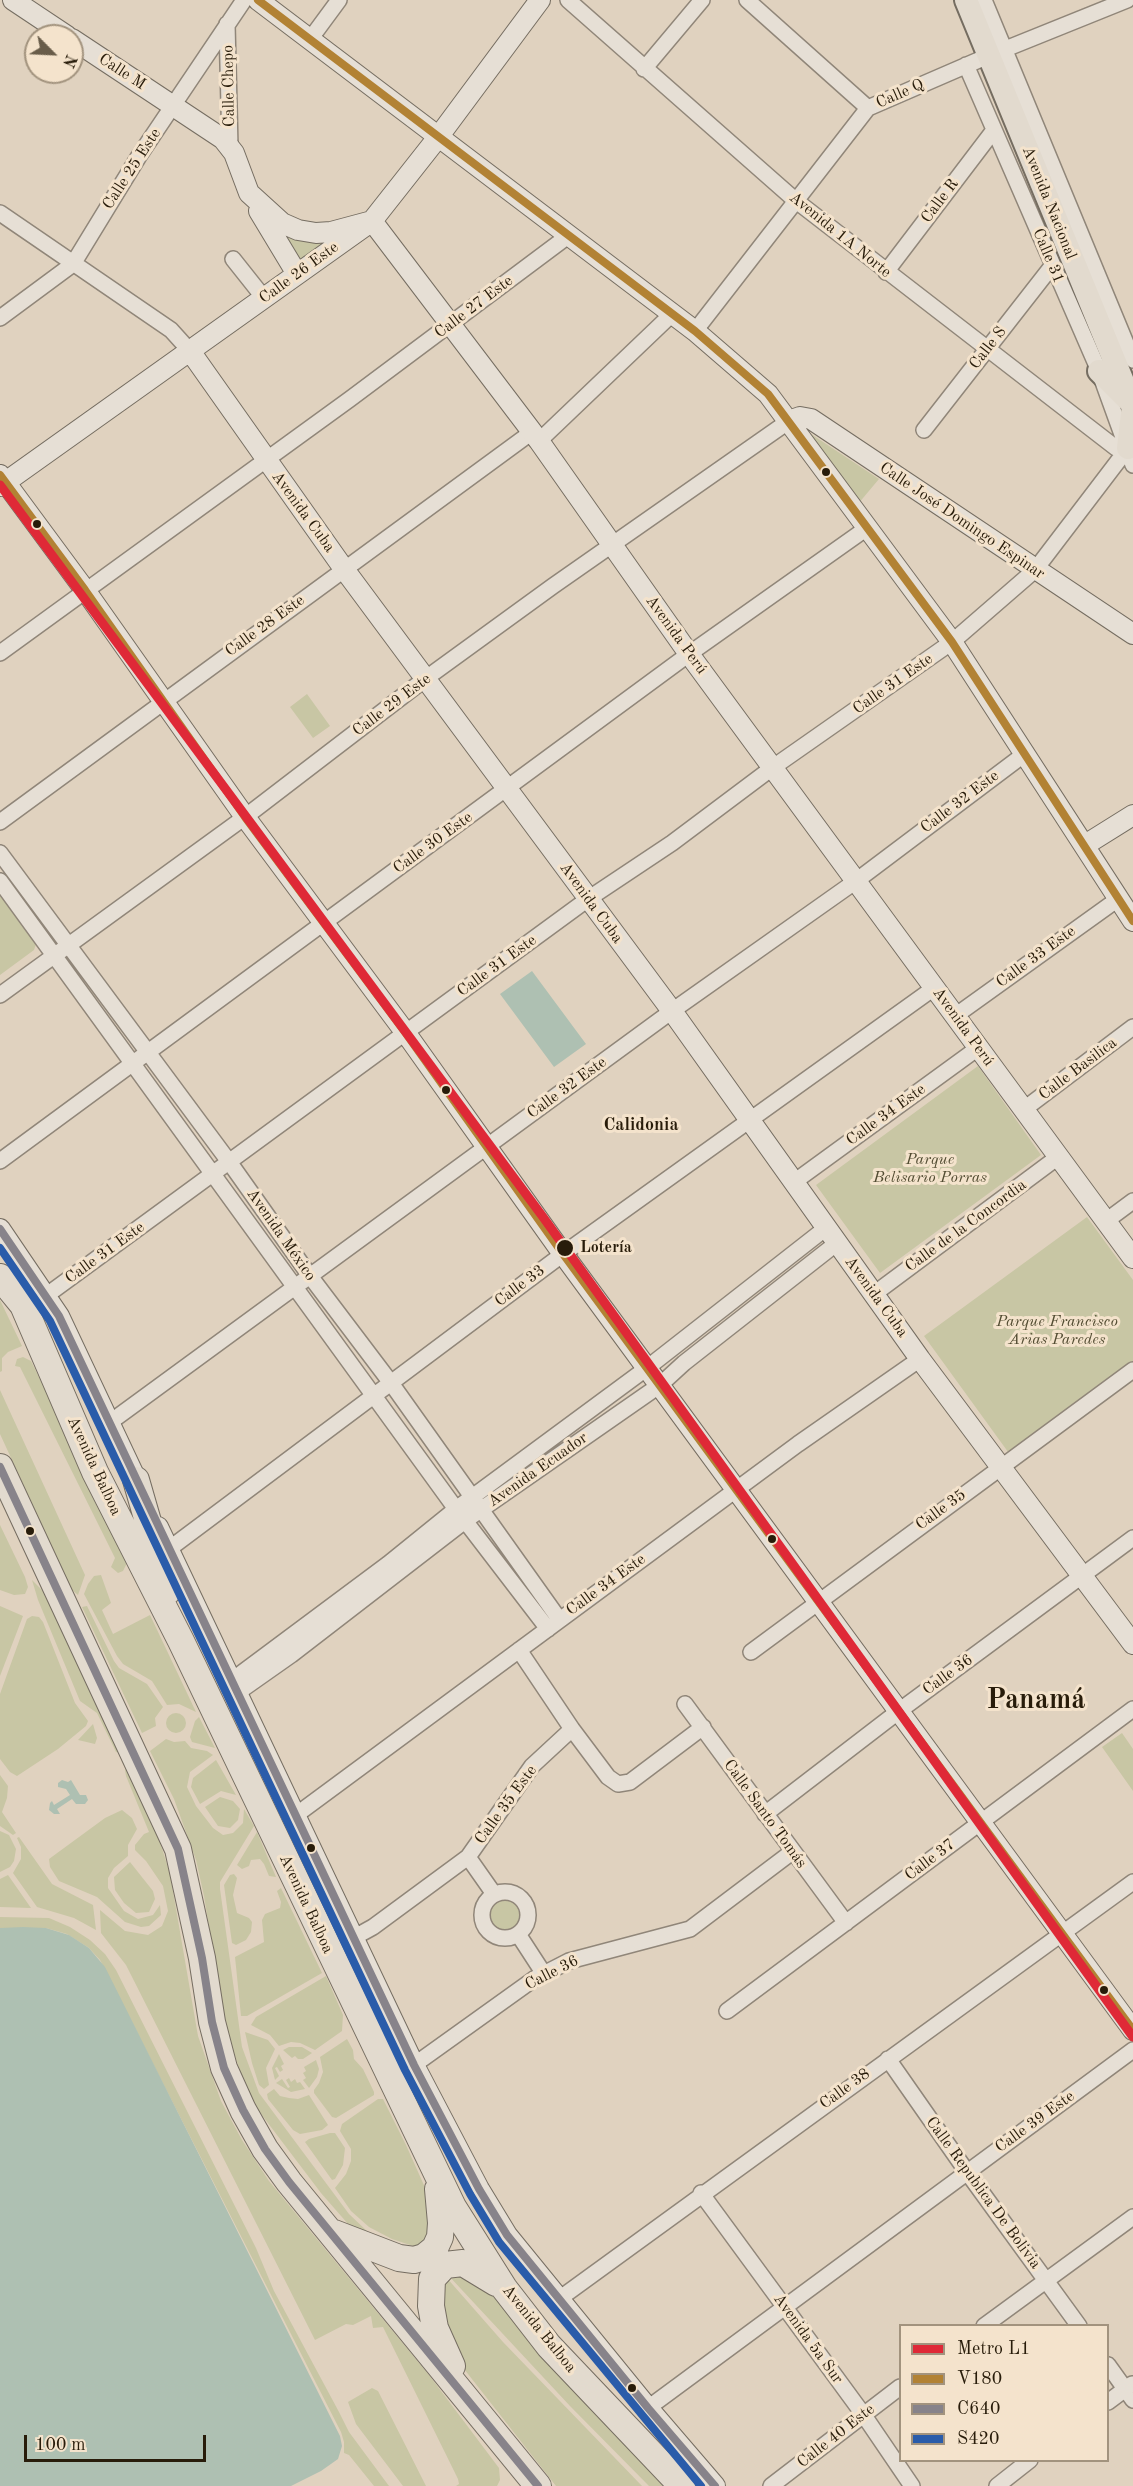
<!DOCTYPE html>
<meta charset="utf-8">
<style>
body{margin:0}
#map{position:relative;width:1133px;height:2486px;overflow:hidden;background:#e0d2bf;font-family:"Old Standard TT",serif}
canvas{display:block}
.legend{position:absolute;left:899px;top:2324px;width:210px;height:138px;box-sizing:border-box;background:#f4e3cc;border:2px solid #a2937e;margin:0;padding:8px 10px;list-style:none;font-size:18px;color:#281c0a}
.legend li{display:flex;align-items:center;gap:12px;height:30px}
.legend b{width:30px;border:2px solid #a2937e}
.north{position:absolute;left:24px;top:24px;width:60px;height:60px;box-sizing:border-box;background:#f4e3cc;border:2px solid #a2937e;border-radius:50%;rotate:114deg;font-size:16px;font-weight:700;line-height:24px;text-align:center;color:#281c0a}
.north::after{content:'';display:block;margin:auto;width:21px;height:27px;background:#685c49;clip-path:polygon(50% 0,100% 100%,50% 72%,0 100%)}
.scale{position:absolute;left:24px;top:2435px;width:182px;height:27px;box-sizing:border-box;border:3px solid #281c0a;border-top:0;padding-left:8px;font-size:18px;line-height:21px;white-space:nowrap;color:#281c0a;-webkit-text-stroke:4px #f4e3cc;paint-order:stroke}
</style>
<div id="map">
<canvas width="1133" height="2486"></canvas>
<ul class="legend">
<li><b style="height:8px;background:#df2937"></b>Metro L1</li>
<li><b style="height:8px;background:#b28234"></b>V180</li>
<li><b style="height:8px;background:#87838a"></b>C640</li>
<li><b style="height:8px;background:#2a5caa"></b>S420</li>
</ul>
<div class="north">N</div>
<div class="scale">100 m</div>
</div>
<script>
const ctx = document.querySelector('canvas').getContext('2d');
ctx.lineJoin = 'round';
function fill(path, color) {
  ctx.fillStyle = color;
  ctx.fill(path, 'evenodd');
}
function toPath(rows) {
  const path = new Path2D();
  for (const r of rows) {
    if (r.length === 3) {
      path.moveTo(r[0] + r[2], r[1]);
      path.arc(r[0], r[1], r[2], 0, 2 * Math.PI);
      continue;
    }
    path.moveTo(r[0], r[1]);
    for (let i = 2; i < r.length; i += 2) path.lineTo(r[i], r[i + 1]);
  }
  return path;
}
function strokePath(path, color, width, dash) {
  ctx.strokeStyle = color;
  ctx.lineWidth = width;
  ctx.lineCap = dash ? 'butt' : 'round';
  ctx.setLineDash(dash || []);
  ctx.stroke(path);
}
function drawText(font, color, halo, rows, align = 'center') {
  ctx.font = font + ' "Old Standard TT",serif';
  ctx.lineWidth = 6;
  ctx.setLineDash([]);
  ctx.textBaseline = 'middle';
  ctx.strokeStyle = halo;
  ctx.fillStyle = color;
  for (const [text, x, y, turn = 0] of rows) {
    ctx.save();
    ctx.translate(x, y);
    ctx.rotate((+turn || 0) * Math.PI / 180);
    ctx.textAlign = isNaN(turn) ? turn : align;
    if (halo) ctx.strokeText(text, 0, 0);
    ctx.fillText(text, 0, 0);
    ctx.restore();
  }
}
const green = toPath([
 [276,229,342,235,299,264],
 [808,432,879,479,858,504],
 [307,694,330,726,313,738,290,707],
 [0,895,36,944,34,950,0,975],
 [978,1066,1041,1155,880,1273,816,1185],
 [1087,1217,1133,1280,1133,1367,1011,1456,924,1336],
 [0,1300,22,1346,8,1352,2,1358,2,1371,0,1372],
 [23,1357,31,1361,34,1367,128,1561,123,1571,118,1573,111,1567,115,1558,20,1367,15,1366,17,1359],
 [0,1390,85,1575,78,1595,72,1590,0,1434],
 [0,1525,25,1577,28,1587,25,1594,14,1595,0,1590],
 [101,1575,111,1603,102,1610,113,1634,150,1615,196,1712,179,1704,167,1705,152,1681,123,1664,117,1656,84,1594,88,1584,94,1576],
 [32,1580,45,1593,121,1753,116,1752,97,1713,80,1701,38,1600],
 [0,1606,23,1616,0,1676],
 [87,1606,114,1661,119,1668,147,1684,163,1707,155,1718,156,1726,142,1733,82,1607],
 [32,1616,39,1617,43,1622,75,1703,88,1721,86,1726,58,1749,17,1776,10,1772,0,1759,0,1694,27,1619],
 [176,1723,10],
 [199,1717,215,1748,192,1742,190,1737,195,1721],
 [93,1724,97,1738,95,1744,78,1740],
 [1122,1733,1133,1749,1133,1791,1102,1747],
 [166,1739,174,1742,185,1741,191,1748,207,1751,213,1755,190,1772,187,1787,196,1806,213,1828,223,1835,233,1833,243,1823,244,1809,254,1826,220,1882,220,1889,242,2047,259,2093,349,2214,368,2232,379,2238,355,2232,321,2193,255,2106,244,2083,225,2026,204,1896,196,1860,174,1799,150,1751],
 [216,1760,236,1795,221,1791,200,1804,191,1787,193,1778],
 [129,1766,155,1826,170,1874,198,2036,221,2101,242,2140,269,2181,429,2375,499,2468,500,2480,497,2486,456,2486,459,2484,458,2479,383,2327,373,2328,371,2316,353,2325,346,2324,315,2340,126,1965,101,1933,100,1910,125,1931,148,1935,162,1926,168,1911,163,1886,146,1861,135,1850,135,1845,144,1834,149,1832,126,1776,125,1770],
 [0,1775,8,1786,7,1798,2,1812,16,1833,13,1835,0,1826],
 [220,1797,233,1801,240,1809,238,1820,230,1828,218,1826,205,1807],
 [122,1810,132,1818,137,1829,128,1845,128,1856,114,1868,108,1878,108,1888,124,1911,138,1919,153,1915,160,1905,161,1915,149,1926,141,1927,125,1922,97,1897,59,1881,50,1867,49,1859,105,1818],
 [0,1831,9,1835,16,1849,14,1861,10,1867,0,1872],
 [257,1832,276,1877,269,1876,264,1864,260,1859,251,1860,249,1866,242,1869,237,1865],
 [19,1837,52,1884,93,1905,96,1930,74,1918,37,1907,13,1873,21,1859,21,1847,17,1838],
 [130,1862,153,1891,155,1899,149,1912,136,1913,124,1903,115,1890,114,1877],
 [234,1874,237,1878,233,1895,237,1913,249,1918,252,1922,251,1932,246,1940,236,1945,232,1943,224,1885,230,1875],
 [8,1875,31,1908,0,1907,0,1879],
 [281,1888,322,1973,247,2016,241,2016,235,1957,264,1942,262,1920,265,1914,280,1908,281,1902,277,1891],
 [505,1913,17],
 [0,1917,49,1918,70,1927,90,1940,105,1954,116,1970,256,2248,274,2291,339,2412,349,2432,389,2486,374,2486,349,2455,344,2453,344,2442,341,2432,100,1960,89,1948,67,1934,46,1928,0,1928],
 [326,1976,343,2015,342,2031,315,2050,300,2043,291,2042,279,2046,270,2035,251,2025,256,2017],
 [245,2032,268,2040,275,2049,266,2068,269,2085,264,2089,259,2085,252,2063],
 [347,2039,353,2050,354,2059,363,2069,374,2092,374,2095,336,2118,332,2117,314,2093,314,2090,319,2083,323,2072,320,2057],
 [289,2047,302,2047,312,2053,303,2059,298,2059,295,2056,292,2058,283,2050],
 [279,2054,284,2064,281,2066,283,2070,280,2072,277,2067,275,2068,279,2076,275,2080,272,2068],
 [316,2060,319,2069,317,2077,309,2088,303,2080,306,2078,303,2073,306,2071,304,2067],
 [289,2078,291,2082,295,2079,297,2083,300,2082,305,2089,291,2092,276,2083,282,2079,288,2088,290,2087,286,2080],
 [274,2089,280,2096,289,2098,298,2099,309,2095,328,2125,322,2130,300,2134,293,2130,268,2099,267,2094],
 [378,2099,383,2099,406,2145,427,2192,435,2219,422,2249,392,2239,369,2227,351,2211,335,2188,346,2174,351,2161,351,2149,340,2131,342,2124],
 [330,2133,335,2133,345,2148,343,2165,335,2179,332,2180,305,2142,309,2139],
 [454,2272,481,2279,667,2486,649,2486,570,2406,448,2275],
 [446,2277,503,2342,642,2486,556,2486,457,2360,441,2321,443,2280],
 [372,2388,378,2391,426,2486,403,2486,356,2424,348,2402]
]);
const water = toPath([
 [532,971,586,1044,554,1067,500,994],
 [62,1780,68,1782,71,1780,80,1795,86,1795,88,1800,85,1804,76,1804,72,1799,57,1809,60,1814,54,1814,49,1810,50,1803,52,1801,54,1805,70,1795,66,1789,58,1787,58,1783],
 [23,1927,46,1928,69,1935,89,1948,105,1967,340,2436,342,2446,338,2459,321,2471,291,2486,0,2486,0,1928]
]);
const street = toPath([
 [568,0,795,200,1116,448,1128,448],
 [747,0,868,108],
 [984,0,1133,360],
 [227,24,230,147],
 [311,38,339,0],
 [966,65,1099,371,1133,465],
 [644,69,702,0],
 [0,213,171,330,190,351],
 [233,259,264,298],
 [886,272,994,130],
 [0,318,73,264,139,156,244,0],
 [695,331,868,108,988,56,1127,0],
 [924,430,1052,266],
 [539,441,672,314],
 [0,653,350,399,568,236],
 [0,822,532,432],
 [0,853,230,1163,310,1276,391,1383,559,1619],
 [0,881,456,1509,548,1629],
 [0,995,245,817,425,679,553,586,789,421],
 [955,1016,1118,899],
 [1023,1110,1133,1027],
 [0,1161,689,654,867,528],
 [794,1182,978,1048],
 [1106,1221,1133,1201],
 [874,1294,1058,1157],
 [47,1295,588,899,672,843,772,768,952,642,1035,570,1128,448],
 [109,1423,672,1011,856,881,1026,753],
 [169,1549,563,1254,934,988],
 [519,1650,572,1729,608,1777,618,1784,630,1782,703,1727],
 [751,1652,1133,1370],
 [231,1681,388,1564,456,1509,647,1368,826,1228],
 [237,1693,291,1655,466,1520,660,1385,684,1363,837,1243],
 [685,1704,846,1923],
 [765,1814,899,1711,1133,1538],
 [296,1815,798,1444,920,1359],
 [468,1857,494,1894],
 [505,1915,23],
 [518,1934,544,1974],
 [353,1938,373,1927,468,1857,532,1766,572,1729],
 [727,2011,1133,1709],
 [888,2059,967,2172,1079,2326],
 [414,2065,534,1979,569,1961,690,1929,792,1852],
 [701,2193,863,2414,912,2486],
 [559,2299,1133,1882],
 [984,2326,1133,2217],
 [1108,2365,1133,2400],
 [1108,2402,1132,2384],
 [648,2408,1133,2050],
 [771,2486,900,2387],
 [997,2486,1030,2460]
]);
const secondary = toPath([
 [13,0,67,36],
 [258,0,695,331,768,394,952,642,1133,921],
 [72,39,223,139,234,153,249,193,282,223,298,230,316,233,331,232,372,221,539,441,689,654,1133,1258],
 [259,211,297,274],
 [190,351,344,569,672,1011,920,1359,1133,1644],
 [789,421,800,417,811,419,1133,634],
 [0,475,85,590,245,817,405,1032,563,1254,1133,2030],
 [0,486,372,221,439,136,540,0],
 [1085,845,1133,815],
 [0,1229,59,1316,142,1492],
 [158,1527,414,2065,479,2189,507,2235,648,2408,715,2486]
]);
const primary = toPath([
 [966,0,1133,406],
 [1099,371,1133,405,1128,448]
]);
const highway = toPath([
 [0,1277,23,1305,95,1472,181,1641,453,2207,504,2288,549,2346,682,2486],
 [0,1467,178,1849,202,1958,212,2022,224,2068,243,2110,265,2149,289,2182,538,2486],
 [136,1480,168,1591],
 [334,2233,399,2258,414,2260,424,2257,435,2248,440,2237,441,2223,438,2189],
 [452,2366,435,2328,431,2306,432,2279,445,2265,463,2263,496,2283]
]);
const bus1 = toPath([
 [258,0,695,331,768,394,952,642,1133,921],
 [0,475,85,590,245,817,405,1032,563,1254,1133,2030]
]);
const bus2 = toPath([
 [0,1229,59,1316,414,2065,479,2189,507,2235,648,2408,715,2486],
 [0,1467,178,1849,202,1958,212,2022,224,2068,243,2110,265,2149,289,2182,538,2486]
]);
const bus3 = toPath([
 [0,1248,50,1321,405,2070,470,2194,499,2242,701,2486]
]);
const metro1 = toPath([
 [0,485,543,1217,1133,2037]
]);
const markers = [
 [826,472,5,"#281c0a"],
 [37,524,5,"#281c0a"],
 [446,1090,5,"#281c0a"],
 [565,1248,9,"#281c0a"],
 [30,1531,5,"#281c0a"],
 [772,1539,5,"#281c0a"],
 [311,1848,5,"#281c0a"],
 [1104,1990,5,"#281c0a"],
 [632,2388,5,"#281c0a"]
];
const streetNames = [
 ["Calle M",122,72,33],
 ["Calle Chepo",229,86,-91],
 ["Calle Q",900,94,-24],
 ["Calle 25 Este",132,169,-57],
 ["Calle R",940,201,-53],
 ["Avenida Nacional",1049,203,68],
 ["Avenida 1A Norte",840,235,39],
 ["Calle 31",1048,256,67],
 ["Calle 26 Este",299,273,-36],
 ["Calle 27 Este",474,307,-37],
 ["Calle S",988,348,-52],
 ["Avenida Cuba",303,512,54],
 ["Calle José Domingo Espinar",962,521,34],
 ["Calle 28 Este",265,626,-36],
 ["Avenida Perú",676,635,54],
 ["Calle 31 Este",893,684,-35],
 ["Calle 29 Este",392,705,-37],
 ["Calle 32 Este",960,802,-37],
 ["Calle 30 Este",433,843,-36],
 ["Avenida Cuba",591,903,54],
 ["Calle 33 Este",1036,957,-36],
 ["Calle 31 Este",497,966,-36],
 ["Avenida Perú",963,1027,54],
 ["Calle Basilica",1078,1069,-37],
 ["Calle 32 Este",567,1088,-36],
 ["Calle 34 Este",886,1115,-36],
 ["Calle de la Concordia",966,1226,-36],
 ["Avenida México",281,1235,55],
 ["Calle 31 Este",105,1253,-36],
 ["Calle 33",520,1286,-37],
 ["Avenida Cuba",876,1297,54],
 ["Avenida Balboa",94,1466,65],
 ["Avenida Ecuador",538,1470,-35],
 ["Calle 35",941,1510,-36],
 ["Calle 34 Este",606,1585,-36],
 ["Calle 36",948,1675,-36],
 ["Calle 35 Este",506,1805,-54],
 ["Calle Santo Tomás",765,1814,54],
 ["Calle 37",930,1860,-37],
 ["Avenida Balboa",306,1904,65],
 ["Calle 36",552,1973,-27],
 ["Calle 38",845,2089,-36],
 ["Calle 39 Este",1035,2122,-36],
 ["Calle Republica De Bolivia",983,2193,54],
 ["Avenida Balboa",539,2329,51],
 ["Avenida 5a Sur",808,2339,54],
 ["Calle 40 Este",836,2436,-38]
];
const parkNames = [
 ["Parque",930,1160],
 ["Belisario Porras",930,1178],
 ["Parque Francisco",1057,1322],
 ["Arias Paredes",1057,1340]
];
const stopNames = [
 ["Lotería",580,1248]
];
const neighbourhoodNames = [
 ["Calidonia",641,1125]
];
const townNames = [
 ["Panamá",1036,1701]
];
fill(green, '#c8c6a4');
fill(water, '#aec0b2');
strokePath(street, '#908679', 18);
strokePath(secondary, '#756d61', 22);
strokePath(primary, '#756d61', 26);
strokePath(highway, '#756d61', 28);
strokePath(street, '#e6dfd5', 15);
strokePath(secondary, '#e6dfd5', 20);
strokePath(primary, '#e2dace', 22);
strokePath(highway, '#e2dace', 26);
strokePath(bus1, '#b28234', 8);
strokePath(bus2, '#87838a', 8);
strokePath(bus3, '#2a5caa', 8);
strokePath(metro1, '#df2937', 9);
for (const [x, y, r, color] of markers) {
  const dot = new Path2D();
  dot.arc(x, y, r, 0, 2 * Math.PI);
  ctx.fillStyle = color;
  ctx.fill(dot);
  strokePath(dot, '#f4e3cc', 2);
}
drawText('16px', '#281c0a', '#f4e3cc', streetNames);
drawText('italic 16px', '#524c32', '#f4e3cc', parkNames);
drawText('bold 16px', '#281c0a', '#f4e3cc', stopNames, 'left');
drawText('bold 18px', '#281c0a', '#f4e3cc', neighbourhoodNames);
drawText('bold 28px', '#281c0a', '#f4e3cc', townNames);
</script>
